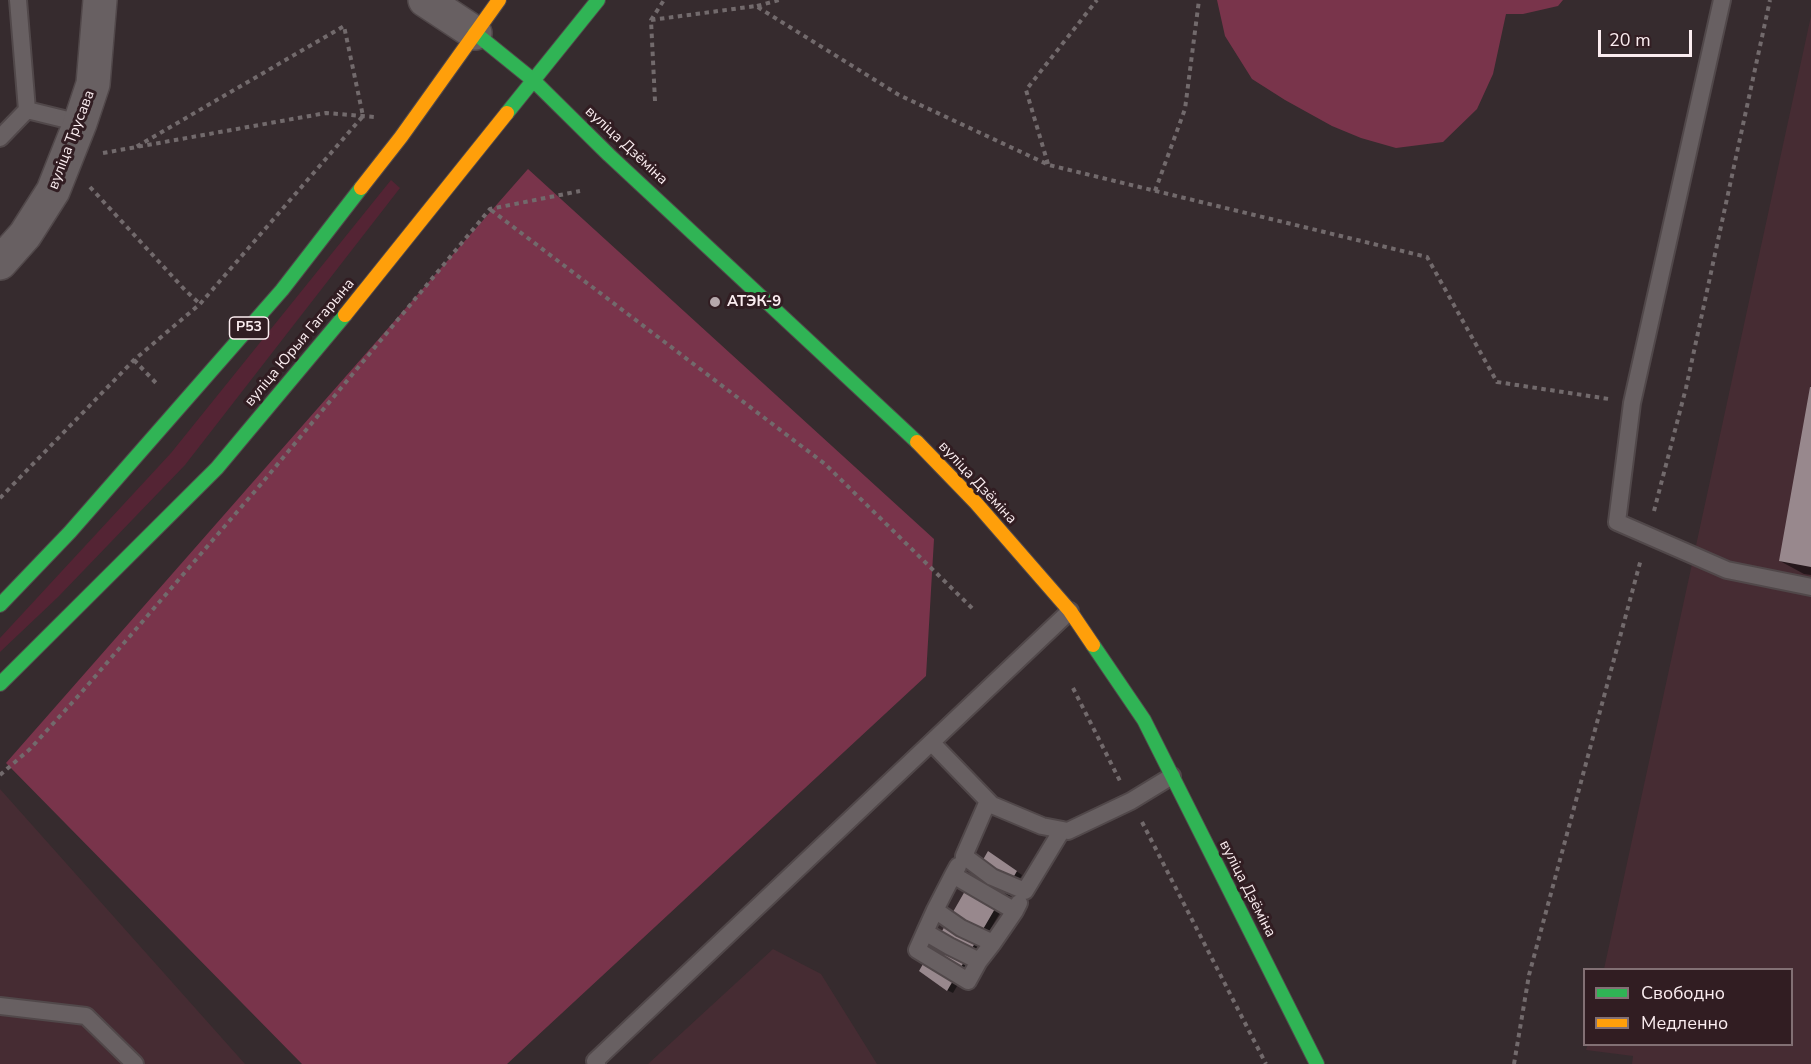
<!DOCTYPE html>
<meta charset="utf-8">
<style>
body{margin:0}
#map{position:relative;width:1811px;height:1064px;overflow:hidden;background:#362b2e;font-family:"Nunito Sans",sans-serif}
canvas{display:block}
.legend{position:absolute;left:1583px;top:968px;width:210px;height:78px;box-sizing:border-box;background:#311d22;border:2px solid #827074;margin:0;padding:8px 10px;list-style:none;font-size:18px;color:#fbedf0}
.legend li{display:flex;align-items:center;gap:12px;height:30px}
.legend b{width:30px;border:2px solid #827074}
.scale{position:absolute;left:1598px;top:30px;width:94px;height:27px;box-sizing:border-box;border:3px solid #fbedf0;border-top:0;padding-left:8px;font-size:18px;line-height:21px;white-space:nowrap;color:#fbedf0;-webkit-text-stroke:4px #311d22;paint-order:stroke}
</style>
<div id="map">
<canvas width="1811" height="1064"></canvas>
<ul class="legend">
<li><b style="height:8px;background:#30b455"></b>Свободно</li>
<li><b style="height:8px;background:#ff9f0a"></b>Медленно</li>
</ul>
<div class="scale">20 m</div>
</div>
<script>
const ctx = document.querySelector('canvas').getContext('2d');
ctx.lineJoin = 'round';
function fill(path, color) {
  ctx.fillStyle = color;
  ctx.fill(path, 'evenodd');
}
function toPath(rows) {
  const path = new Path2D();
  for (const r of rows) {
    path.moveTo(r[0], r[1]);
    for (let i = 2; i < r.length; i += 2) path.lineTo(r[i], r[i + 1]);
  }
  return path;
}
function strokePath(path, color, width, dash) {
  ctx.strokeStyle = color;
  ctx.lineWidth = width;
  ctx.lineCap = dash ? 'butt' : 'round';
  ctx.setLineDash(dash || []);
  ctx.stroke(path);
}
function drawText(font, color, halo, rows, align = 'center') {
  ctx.font = font + ' "Nunito Sans",sans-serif';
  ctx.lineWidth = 6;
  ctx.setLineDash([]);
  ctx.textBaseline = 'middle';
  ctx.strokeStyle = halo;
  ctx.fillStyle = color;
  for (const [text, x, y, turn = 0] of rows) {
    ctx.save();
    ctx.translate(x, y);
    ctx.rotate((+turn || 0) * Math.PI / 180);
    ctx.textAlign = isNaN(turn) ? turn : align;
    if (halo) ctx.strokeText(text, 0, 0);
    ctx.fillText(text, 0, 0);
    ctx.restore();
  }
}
const built = toPath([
 [1811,16,1811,1064,1632,1064,1633,1056,1586,1050,1588,1044,1792,1044,1792,970,1604,969],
 [0,789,245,1064,0,1064],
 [773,949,821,974,877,1064,648,1064]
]);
const green = toPath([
 [391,180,400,188,185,465,58,597,0,652,0,638,171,453]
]);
const forest = toPath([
 [1217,0,1563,0,1558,6,1523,14,1506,14,1493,74,1477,109,1443,142,1396,148,1361,138,1332,126,1285,100,1252,79,1225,36],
 [528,169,934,539,926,676,507,1064,302,1064,6,763]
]);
const shadow = toPath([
 [1811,389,1811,575,1804,574,1780,561],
 [994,856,1022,875,953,993,947,990]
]);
const building = toPath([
 [1810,387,1811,387,1811,567,1779,561],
 [988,851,1017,871,947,991,919,971]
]);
const path = toPath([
 [757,6,779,0],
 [651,20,756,6,899,95,1049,165,1427,257,1497,382,1609,399],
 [655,101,651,20,664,0],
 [103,153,326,113,374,117],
 [1048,164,1026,90,1097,0],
 [90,187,185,290,200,304],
 [1155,191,1185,109,1199,0],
 [491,210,825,464,974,610],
 [134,360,157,384],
 [0,498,134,360,200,304,363,116,344,26,136,147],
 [1654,511,1686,388,1770,0],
 [1073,688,1120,781],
 [0,775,30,749,80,694,262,483,490,209,580,191],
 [1142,822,1266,1064],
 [1514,1064,1529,975,1641,559]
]);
const lane = toPath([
 [18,0,27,110],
 [1722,0,1632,403,1617,522,1727,570,1811,587],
 [0,138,27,110,80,123],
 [932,743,992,805,1042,826,1068,831,1131,801,1172,776],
 [988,801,964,856,992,877,1025,891,1062,830],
 [958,866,953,875,1015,911,1019,903],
 [953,875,935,910,961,928,993,943,1015,911],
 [935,910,925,932,949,946,979,961,993,943],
 [925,932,917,950,968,981,979,961],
 [0,1006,86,1016,135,1064],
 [597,1064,595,1061,1070,611]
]);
const street = toPath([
 [425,0,475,33],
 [0,263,25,235,53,191,80,123,93,84,100,0]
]);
const fast = toPath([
 [475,33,533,80,609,155,917,442],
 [507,113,598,0],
 [0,605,70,532,282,290,361,188],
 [1093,645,1144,720,1317,1064],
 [0,684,217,468,345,315]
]);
const slow = toPath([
 [361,188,401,137,499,0],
 [345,315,507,113],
 [917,442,976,503,1070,611,1093,645]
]);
const markers = [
 [715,302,6,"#b6a9ac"]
];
const shields = [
 [249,328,39]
];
const shieldNames = [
 ["Р53",249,328]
];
const streetNames = [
 ["вуліца Трусава",72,140,-69],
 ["вуліца Дзёміна",626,146,43],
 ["вуліца Юрыя Гагарына",300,343,-50],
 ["вуліца Дзёміна",977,483,47],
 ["вуліца Дзёміна",1247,889,63]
];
const poiNames = [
 ["АТЭК-9",727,302]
];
fill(built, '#462c33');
fill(green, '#542434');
fill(forest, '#79344b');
fill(shadow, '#0007');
fill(building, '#98888d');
strokePath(lane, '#51484a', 20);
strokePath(street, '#51484a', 36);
strokePath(fast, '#51484a', 16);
strokePath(slow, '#51484a', 16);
strokePath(path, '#726a6c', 4, [4.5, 4.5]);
strokePath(lane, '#686062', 16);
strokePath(street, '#686062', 33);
strokePath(fast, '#30b455', 14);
strokePath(slow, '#ff9f0a', 14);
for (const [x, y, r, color] of markers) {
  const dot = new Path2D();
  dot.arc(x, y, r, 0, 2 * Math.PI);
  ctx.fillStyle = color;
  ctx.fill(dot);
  strokePath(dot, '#311d22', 2);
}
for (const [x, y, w] of shields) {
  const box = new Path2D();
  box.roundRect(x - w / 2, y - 11, w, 22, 4.5);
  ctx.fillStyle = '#311d22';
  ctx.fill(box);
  strokePath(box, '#fbedf0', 1.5);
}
drawText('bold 14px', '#fbedf0', null, shieldNames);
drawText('15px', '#fbedf0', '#311d22', streetNames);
drawText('bold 15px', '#fbedf0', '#311d22', poiNames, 'left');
</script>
